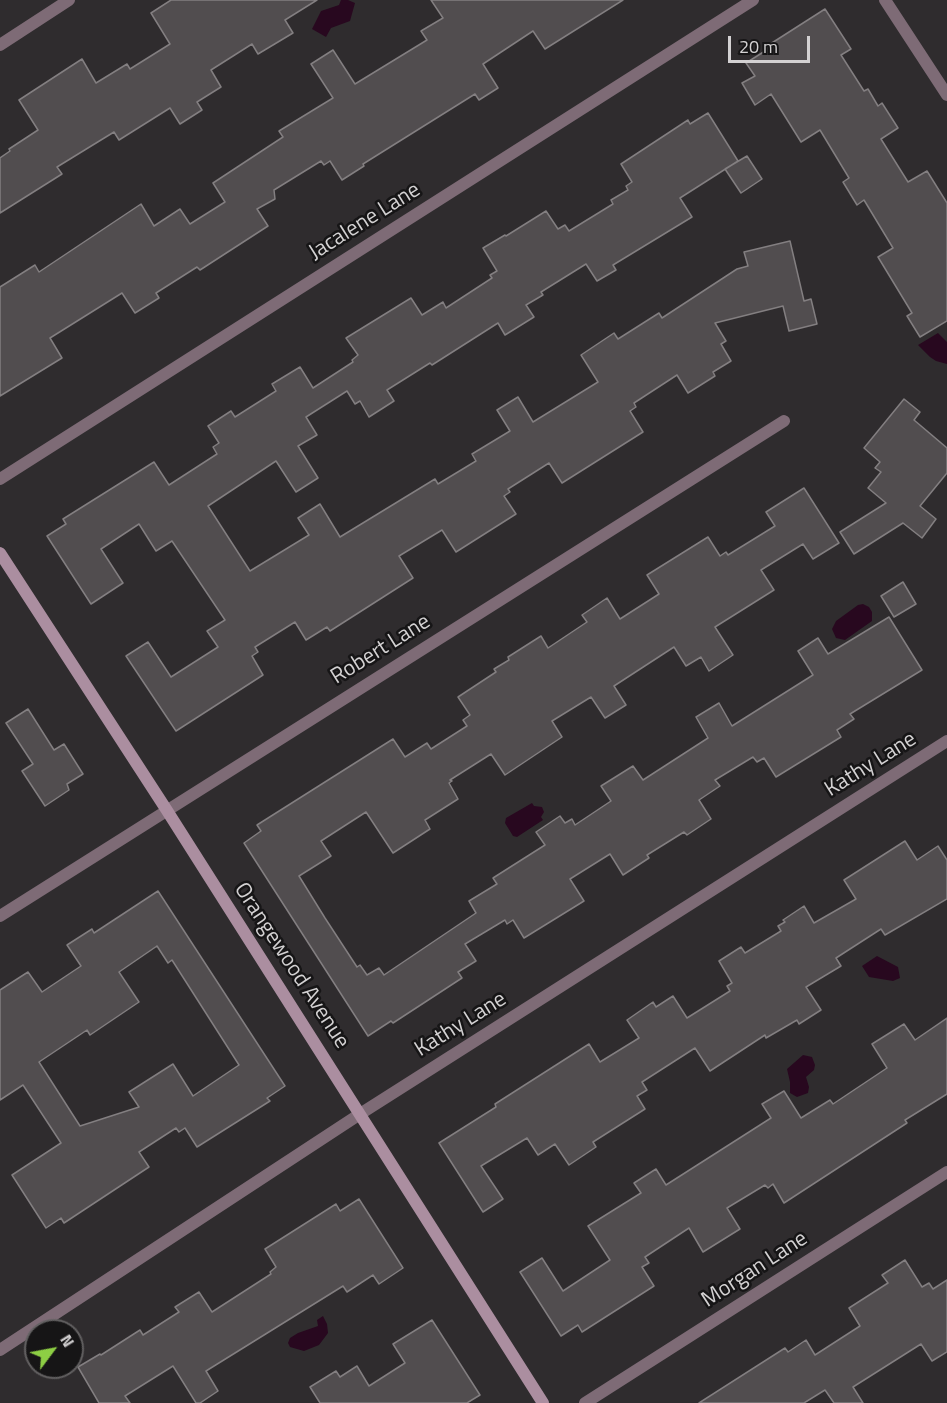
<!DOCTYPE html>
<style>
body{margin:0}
#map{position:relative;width:947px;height:1403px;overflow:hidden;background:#2f2c2e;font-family:"Titillium Web",sans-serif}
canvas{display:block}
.north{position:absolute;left:24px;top:1319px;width:60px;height:60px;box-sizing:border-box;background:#161516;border:2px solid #626061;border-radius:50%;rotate:58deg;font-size:16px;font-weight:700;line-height:24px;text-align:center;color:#d3d1d2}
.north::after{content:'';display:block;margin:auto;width:21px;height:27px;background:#8dce44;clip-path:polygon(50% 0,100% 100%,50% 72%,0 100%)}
.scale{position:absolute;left:728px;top:36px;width:82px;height:27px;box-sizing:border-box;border:3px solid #d3d1d2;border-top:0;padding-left:8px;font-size:18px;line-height:21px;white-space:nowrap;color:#d3d1d2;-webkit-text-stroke:4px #161516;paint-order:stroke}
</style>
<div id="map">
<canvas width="947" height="1403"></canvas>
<div class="north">N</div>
<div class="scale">20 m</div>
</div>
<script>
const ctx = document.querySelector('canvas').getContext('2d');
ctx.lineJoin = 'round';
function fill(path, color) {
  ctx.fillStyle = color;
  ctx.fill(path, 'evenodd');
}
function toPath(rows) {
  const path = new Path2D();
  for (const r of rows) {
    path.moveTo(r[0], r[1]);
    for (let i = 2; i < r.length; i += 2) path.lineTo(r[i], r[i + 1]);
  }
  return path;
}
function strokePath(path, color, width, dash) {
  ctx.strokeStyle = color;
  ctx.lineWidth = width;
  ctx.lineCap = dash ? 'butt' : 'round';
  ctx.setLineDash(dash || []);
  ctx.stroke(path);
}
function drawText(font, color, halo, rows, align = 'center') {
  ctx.font = font + ' "Titillium Web",sans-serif';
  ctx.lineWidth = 5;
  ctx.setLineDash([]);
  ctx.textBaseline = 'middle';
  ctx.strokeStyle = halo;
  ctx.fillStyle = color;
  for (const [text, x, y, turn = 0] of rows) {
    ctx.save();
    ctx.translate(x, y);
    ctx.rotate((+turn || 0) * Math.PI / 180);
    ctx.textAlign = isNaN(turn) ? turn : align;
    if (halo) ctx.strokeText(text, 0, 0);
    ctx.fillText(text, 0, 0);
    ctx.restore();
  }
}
const water = toPath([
 [341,0,348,0,355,3,350,21,331,28,326,37,312,29,321,11,339,5],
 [938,333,947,342,947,364,936,361,930,357,918,345],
 [863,604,869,607,872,612,872,621,845,640,836,638,832,629,836,621,858,605],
 [532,803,534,806,542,807,544,812,541,817,543,820,517,837,513,836,505,823,506,818],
 [877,956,898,967,900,978,893,981,869,977,862,966],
 [803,1055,812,1057,815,1065,814,1070,806,1077,809,1087,808,1093,797,1097,790,1093,790,1082,787,1069],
 [323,1316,327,1324,328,1333,319,1345,304,1351,290,1347,288,1343,290,1338,298,1333,318,1326,317,1320]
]);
const building = toPath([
 [171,0,317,0,285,20,293,33,258,54,252,44,211,70,221,87,197,102,202,110,180,124,170,108,119,140,114,132,57,167,62,174,0,213,0,158,10,151,9,149,38,130,19,100,82,59,96,83,127,64,130,69,170,44,151,13,171,0],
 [431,0,623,0,545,49,533,31,483,64,498,88,479,100,475,94,363,164,364,166,342,180,330,161,324,165,321,161,274,190,275,199,257,209,268,226,200,270,197,267,156,293,159,298,135,313,122,293,50,338,62,358,0,396,0,287,35,265,39,272,141,204,154,226,180,209,190,224,225,202,213,183,283,137,279,131,333,98,311,64,333,50,355,84,427,40,421,31,443,18,431,0],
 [825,9,851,49,841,55,864,91,868,89,878,106,882,103,898,128,881,139,908,182,927,171,947,203,947,321,920,337,907,316,912,313,878,257,893,248,864,200,857,205,843,182,849,178,820,130,801,142,771,94,755,105,742,83,755,76,746,63,765,51,764,48,825,9],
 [708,113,738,161,680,198,692,217,613,265,616,270,597,281,586,264,541,292,543,295,526,305,534,317,505,335,498,323,432,365,430,363,387,390,394,401,369,417,360,401,355,404,347,391,306,417,317,435,298,446,318,478,296,492,276,461,208,506,250,571,309,535,298,518,320,504,340,537,435,479,438,484,476,461,472,454,510,431,497,410,518,397,533,422,598,382,581,355,614,333,618,339,659,313,662,318,737,269,748,266,744,252,790,241,804,301,811,299,817,324,789,331,783,306,715,323,726,341,721,344,731,361,713,372,715,376,688,393,677,375,634,403,636,407,630,411,643,432,562,483,549,463,508,489,510,492,504,496,516,514,456,552,442,530,399,556,413,578,330,631,327,627,306,640,295,622,255,647,258,652,252,656,263,675,176,731,126,656,148,642,171,677,218,647,207,631,225,620,172,541,156,551,139,524,101,549,123,583,91,604,47,536,66,524,63,519,154,462,169,485,217,454,213,447,219,443,208,426,231,411,235,417,276,391,272,384,300,367,313,388,353,362,352,360,358,355,346,338,411,298,422,315,443,302,446,308,492,278,490,275,497,271,483,248,505,235,506,236,546,211,558,229,565,225,569,231,613,204,611,200,628,190,626,186,632,182,621,164,688,120,690,124,708,113],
 [747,156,762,179,741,193,725,169,747,156],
 [904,399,920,412,914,420,947,448,947,473,920,506,936,519,922,538,903,523,854,554,840,532,886,503,868,488,881,472,875,468,880,462,864,448,904,399],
 [804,488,839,543,813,559,803,544,761,570,774,590,715,627,733,655,709,671,701,657,686,666,674,647,614,686,626,705,605,718,591,697,552,721,562,737,505,775,491,754,450,780,452,781,449,783,458,799,425,820,430,829,393,853,366,812,321,841,331,856,299,876,325,918,357,967,360,965,367,975,379,968,384,975,476,913,469,901,497,884,493,878,545,845,536,832,560,816,565,823,572,819,575,825,611,801,601,786,633,766,643,780,708,738,696,717,719,703,732,726,813,675,798,651,818,638,828,654,889,617,922,670,850,714,854,719,837,730,841,737,776,777,764,758,757,762,753,757,715,780,720,786,699,800,711,819,687,835,684,832,647,855,649,858,623,875,610,854,570,879,584,901,524,938,513,920,507,924,505,920,465,944,476,961,458,972,462,978,393,1023,391,1021,368,1036,244,843,261,831,257,825,393,739,405,757,427,743,431,749,467,726,463,720,470,715,458,697,496,672,494,669,509,660,508,657,541,636,548,648,587,622,582,615,607,598,620,619,659,594,647,575,708,537,720,556,726,552,728,555,775,526,766,512,804,488],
 [903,582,916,604,894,617,881,596,903,582],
 [28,709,54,750,64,744,83,774,67,784,69,790,45,806,22,771,33,764,6,723,28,709],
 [905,841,917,860,938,846,947,860,947,899,885,935,881,929,836,958,841,966,806,987,821,1010,799,1024,797,1020,766,1038,765,1035,710,1071,695,1048,642,1082,647,1090,637,1096,645,1109,593,1142,596,1147,569,1165,555,1144,538,1155,527,1138,481,1166,503,1199,483,1212,439,1143,496,1107,495,1104,589,1044,600,1062,639,1038,627,1020,653,1002,656,1007,673,996,687,1018,730,991,727,986,732,983,719,961,741,947,745,953,781,931,778,926,785,922,783,920,804,906,814,923,856,899,844,880,905,841],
 [158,891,285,1086,267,1098,270,1101,197,1147,185,1128,179,1132,176,1128,139,1152,149,1167,64,1223,61,1218,46,1228,12,1175,61,1143,23,1085,0,1100,0,990,28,972,42,992,81,966,67,945,92,929,94,933,158,891],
 [157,946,168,963,172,960,239,1065,193,1096,173,1064,129,1092,139,1107,80,1126,39,1062,87,1030,90,1035,139,1002,119,972,157,946],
 [947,1018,947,1094,905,1120,907,1123,784,1203,773,1184,768,1188,765,1185,727,1208,740,1229,703,1252,689,1228,645,1257,649,1263,642,1267,654,1286,582,1332,578,1325,561,1336,520,1272,542,1258,563,1291,610,1260,588,1226,641,1193,634,1183,656,1169,666,1185,771,1118,762,1104,784,1091,801,1118,830,1100,833,1104,887,1068,872,1044,904,1024,915,1040,947,1018],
 [359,1199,403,1268,379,1284,373,1275,347,1292,343,1286,206,1371,218,1391,200,1403,196,1403,173,1366,125,1396,130,1403,99,1403,78,1367,100,1354,101,1355,140,1330,143,1335,179,1312,175,1307,199,1292,212,1312,271,1274,270,1272,276,1267,265,1249,336,1204,340,1211,359,1199],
 [905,1260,922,1287,929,1283,933,1289,947,1280,947,1352,932,1361,921,1344,853,1387,863,1403,834,1403,825,1390,804,1403,699,1403,785,1348,788,1352,806,1340,815,1355,860,1326,849,1308,888,1283,882,1275,905,1260],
 [432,1320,480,1395,467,1403,320,1403,310,1387,336,1371,340,1377,357,1366,369,1386,405,1363,393,1344,432,1320]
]);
const street = toPath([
 [885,0,947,95],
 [0,45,69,0],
 [0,479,753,0],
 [0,916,784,421],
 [0,1350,360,1114,947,741],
 [585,1403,947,1172]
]);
const secondary = toPath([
 [0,553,166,809,543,1403]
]);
const streetNames = [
 ["Jacalene Lane",365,222,-32],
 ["Robert Lane",381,650,-32],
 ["Kathy Lane",871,765,-32],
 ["Orangewood Avenue",291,966,57],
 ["Kathy Lane",461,1025,-32],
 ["Morgan Lane",755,1270,-33]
];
fill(water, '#28081f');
fill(building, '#514d4f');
strokePath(building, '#837f81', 1.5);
strokePath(street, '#7e6b76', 12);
strokePath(secondary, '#ab8ea0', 12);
drawText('22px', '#d3d1d2', '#161516', streetNames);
</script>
